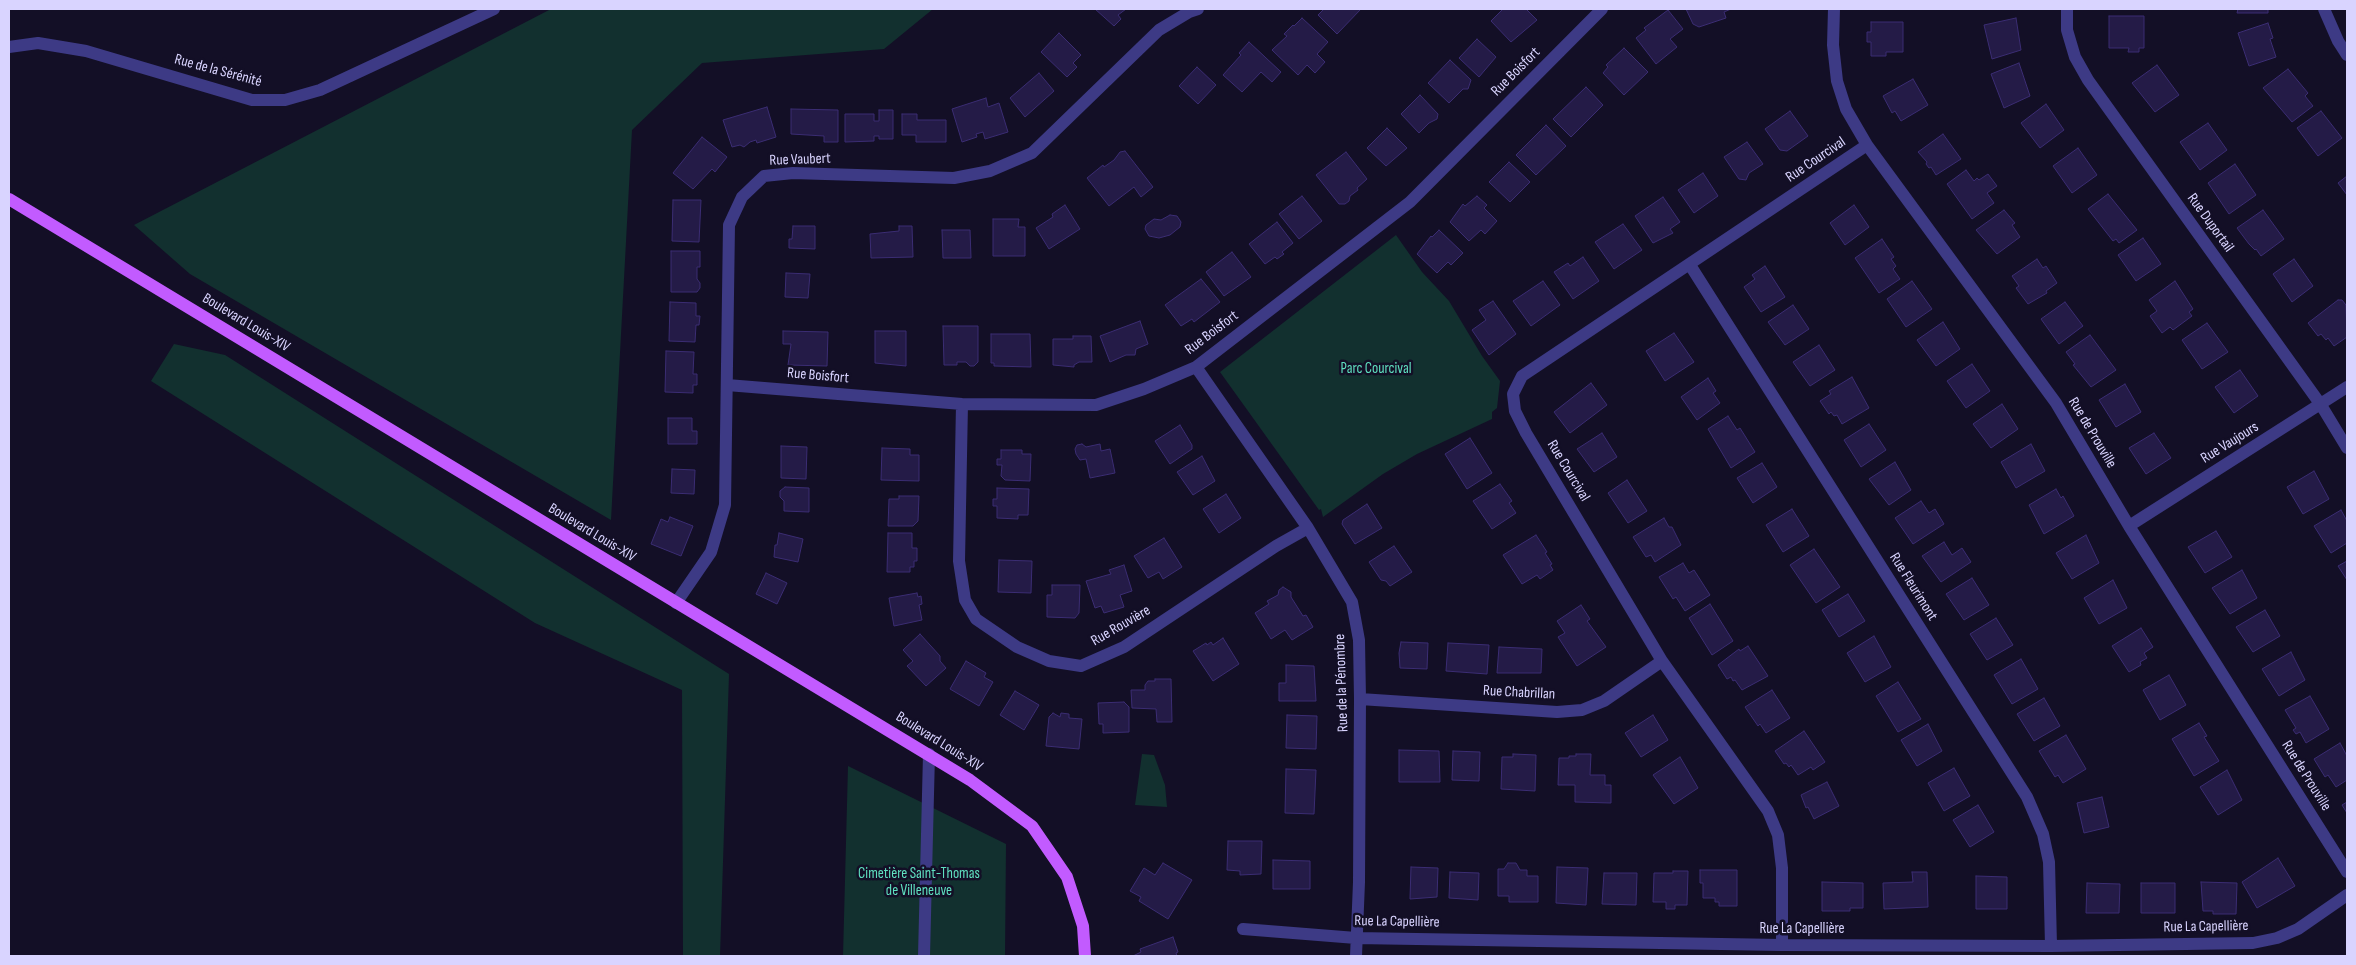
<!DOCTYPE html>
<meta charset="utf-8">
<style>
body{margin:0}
#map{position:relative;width:2356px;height:965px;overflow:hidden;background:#130f26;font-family:"Sofia Sans Condensed",sans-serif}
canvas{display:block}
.frame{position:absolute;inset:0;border:10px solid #d9d4ff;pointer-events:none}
</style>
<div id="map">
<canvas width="2356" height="965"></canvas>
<div class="frame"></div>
</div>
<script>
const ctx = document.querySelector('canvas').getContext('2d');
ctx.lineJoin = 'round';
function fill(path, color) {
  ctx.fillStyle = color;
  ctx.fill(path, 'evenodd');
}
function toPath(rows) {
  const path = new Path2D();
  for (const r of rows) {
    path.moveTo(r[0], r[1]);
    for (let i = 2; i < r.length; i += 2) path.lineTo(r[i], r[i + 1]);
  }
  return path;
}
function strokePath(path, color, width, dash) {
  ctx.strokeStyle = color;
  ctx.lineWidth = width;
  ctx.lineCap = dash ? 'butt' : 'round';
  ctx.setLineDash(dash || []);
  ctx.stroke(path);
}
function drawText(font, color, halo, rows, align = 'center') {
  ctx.font = font + ' "Sofia Sans Condensed",sans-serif';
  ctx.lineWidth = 5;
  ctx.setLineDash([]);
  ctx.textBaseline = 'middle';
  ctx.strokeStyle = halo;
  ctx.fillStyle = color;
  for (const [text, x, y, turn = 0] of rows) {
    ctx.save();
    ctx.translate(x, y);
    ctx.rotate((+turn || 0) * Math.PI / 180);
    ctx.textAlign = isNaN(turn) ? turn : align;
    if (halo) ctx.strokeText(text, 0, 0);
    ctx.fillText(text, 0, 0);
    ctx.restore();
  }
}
const green = toPath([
 [551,9,933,9,884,49,702,63,632,130,611,520,190,274,134,225],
 [1396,235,1422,272,1449,301,1482,356,1500,381,1497,408,1492,412,1492,419,1417,454,1383,474,1323,517,1321,509,1319,510,1220,372],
 [174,344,225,355,729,674,720,956,683,956,682,690,535,623,151,381],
 [1142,754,1154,755,1165,785,1167,807,1135,805],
 [848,766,1006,844,1005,956,843,956]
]);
const building = toPath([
 [1095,9,1126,9,1118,15,1121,19,1114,26,1095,9],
 [1324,9,1361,9,1337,34,1318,15,1324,9],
 [1503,9,1526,9,1537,20,1511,42,1491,21,1503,9],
 [1686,9,1731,9,1724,12,1726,18,1699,27,1693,24,1686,9],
 [2238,9,2268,9,2268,13,2237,13,2238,9],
 [1668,10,1683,29,1670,39,1677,47,1656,64,1636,38,1646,30,1644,28,1668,10],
 [2109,16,2144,16,2144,48,2139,48,2139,52,2128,52,2129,48,2109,48,2109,16],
 [1302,18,1328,42,1317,54,1325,62,1315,73,1307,65,1298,75,1272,50,1287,36,1284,34,1293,25,1294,26,1302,18],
 [2016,18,2021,50,1992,59,1984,25,2016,18],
 [1871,22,1903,22,1903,52,1886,52,1886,56,1871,56,1871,42,1867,42,1867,32,1871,32,1871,22],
 [2268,23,2273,38,2270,39,2276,57,2249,66,2238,33,2268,23],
 [1059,33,1081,55,1073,63,1077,67,1067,77,1041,52,1059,33],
 [1477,39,1496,57,1479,77,1459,58,1477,39],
 [1249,42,1281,72,1272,82,1261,72,1242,92,1223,75,1241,55,1239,53,1249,42],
 [1624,48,1648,72,1624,95,1603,73,1608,67,1606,65,1624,48],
 [1450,60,1471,80,1468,89,1463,89,1449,103,1428,83,1450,60],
 [2019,63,2030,96,2004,108,1991,74,2019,63],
 [2157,65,2179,95,2155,112,2132,83,2157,65],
 [1197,67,1216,85,1198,104,1179,86,1197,67],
 [2288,69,2308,93,2305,96,2313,106,2292,122,2263,88,2288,69],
 [1039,73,1054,91,1025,117,1010,98,1039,73],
 [1913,79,1928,105,1901,121,1895,111,1892,113,1883,96,1913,79],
 [1586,87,1603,105,1571,137,1553,119,1586,87],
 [1420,95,1438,114,1437,119,1429,123,1419,133,1401,114,1420,95],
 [986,98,988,107,999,103,1008,132,985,139,983,132,976,134,977,137,962,142,952,109,986,98],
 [2046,104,2064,130,2040,148,2021,123,2046,104],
 [767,107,776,137,757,143,756,140,750,142,744,147,740,145,732,147,723,120,767,107],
 [791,109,838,110,838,142,824,142,824,136,791,134,791,109],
 [879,110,893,110,893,139,879,139,879,136,874,136,874,141,845,142,845,114,874,114,874,121,879,121,879,110],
 [1790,111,1808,136,1787,151,1780,150,1765,129,1790,111],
 [2321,111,2342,138,2318,156,2297,128,2321,111],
 [902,114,917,114,917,120,946,120,946,142,916,142,916,135,902,135,902,114],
 [2208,123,2227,150,2200,170,2180,142,2208,123],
 [1546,125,1566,146,1536,175,1516,155,1546,125],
 [1387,128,1407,148,1386,166,1367,148,1387,128],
 [1943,134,1961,159,1936,175,1931,167,1929,168,1926,164,1927,162,1918,152,1943,134],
 [702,137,727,157,715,172,712,169,693,189,673,173,702,137],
 [1747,142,1763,164,1749,173,1746,180,1739,179,1724,157,1747,142],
 [2078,148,2097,175,2072,193,2053,166,2078,148],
 [1125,151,1153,187,1141,197,1134,187,1109,206,1087,178,1103,165,1104,167,1114,160,1120,152,1125,151],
 [1346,152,1367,179,1357,188,1358,190,1350,196,1349,201,1345,204,1339,204,1316,175,1346,152],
 [1509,162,1530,182,1510,202,1489,182,1509,162],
 [2235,164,2256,195,2229,214,2208,183,2235,164],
 [1966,170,1974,181,1977,178,1979,180,1988,174,1997,186,1987,193,1994,203,1972,219,1947,184,1966,170],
 [1703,173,1718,196,1694,213,1678,190,1703,173],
 [2347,176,2347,195,2338,183,2347,176],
 [2108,194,2137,230,2119,243,2116,239,2113,241,2088,209,2108,194],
 [1302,196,1322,221,1299,239,1279,214,1302,196],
 [1477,196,1487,205,1484,208,1497,221,1485,234,1481,230,1469,241,1450,222,1463,204,1465,206,1477,196],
 [1663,197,1680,222,1670,229,1673,233,1653,243,1635,216,1663,197],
 [673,200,701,200,699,242,672,241,673,200],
 [1065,205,1080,229,1049,249,1036,228,1053,217,1052,214,1065,205],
 [1854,205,1869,227,1845,245,1830,223,1854,205],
 [2004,210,2015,223,2012,225,2020,237,1997,254,1976,230,2004,210],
 [2263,210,2284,239,2261,256,2256,249,2255,250,2249,244,2237,228,2263,210],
 [1170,215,1177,216,1181,222,1180,227,1170,235,1159,238,1149,236,1145,229,1146,225,1154,219,1161,220,1170,215],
 [993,219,1019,219,1018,227,1025,227,1025,256,993,256,993,219],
 [1277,222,1293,243,1282,252,1284,254,1277,259,1275,257,1265,264,1249,244,1277,222],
 [1623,224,1642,250,1614,269,1595,242,1623,224],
 [793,226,815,226,815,249,789,248,789,239,792,239,793,226],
 [899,226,912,226,913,257,871,258,870,234,899,231,899,226],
 [942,230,970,230,971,258,943,258,942,230],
 [1439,230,1463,253,1451,265,1448,262,1437,273,1417,254,1431,236,1432,237,1439,230],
 [2143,238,2161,264,2136,281,2118,255,2143,238],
 [1882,239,1894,257,1891,259,1896,266,1893,269,1900,279,1879,293,1855,258,1882,239],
 [671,251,700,251,700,267,697,267,697,279,700,283,700,288,697,292,671,292,671,251],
 [1232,252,1251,277,1224,296,1206,272,1232,252],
 [1583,257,1599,281,1573,299,1554,272,1568,263,1570,266,1583,257],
 [2037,259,2043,268,2046,266,2057,283,2046,291,2047,293,2028,304,2016,288,2019,286,2012,276,2037,259],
 [2294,259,2313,286,2292,302,2273,274,2294,259],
 [1765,266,1785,297,1761,312,1744,287,1755,279,1752,275,1765,266],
 [786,273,810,274,808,298,785,297,786,273],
 [1201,279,1220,302,1194,322,1192,319,1181,326,1165,305,1201,279],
 [1543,281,1560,305,1531,326,1513,301,1543,281],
 [1912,281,1932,309,1906,327,1887,299,1912,281],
 [2175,281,2193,309,2189,312,2192,316,2173,330,2170,327,2162,333,2150,316,2157,311,2149,300,2175,281],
 [2338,300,2342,300,2346,305,2347,337,2334,346,2328,338,2326,340,2321,334,2318,336,2308,323,2338,300],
 [1493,301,1516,334,1489,355,1472,330,1486,320,1479,310,1493,301],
 [670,302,696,303,696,316,700,316,699,325,696,325,695,342,669,341,670,302],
 [2065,302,2083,326,2059,344,2041,319,2065,302],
 [1793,305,1809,329,1785,345,1768,322,1793,305],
 [1140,321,1148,344,1136,349,1135,355,1126,355,1110,362,1100,336,1140,321],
 [1943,322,1960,349,1936,366,1917,340,1943,322],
 [2207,323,2228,352,2202,369,2182,340,2207,323],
 [943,326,978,326,978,362,974,366,970,366,966,362,957,362,957,365,944,365,943,326],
 [783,331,828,332,827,366,788,365,791,344,783,344,783,331],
 [875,331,906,331,906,366,875,363,875,331],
 [1674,333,1694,362,1665,381,1646,351,1674,333],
 [991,334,1030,334,1031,367,994,366,994,363,991,363,991,334],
 [2090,335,2116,370,2091,387,2073,365,2075,364,2066,352,2090,335],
 [1073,336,1091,336,1092,362,1079,362,1074,365,1074,367,1053,365,1053,339,1073,339,1073,336],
 [1819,345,1835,370,1810,386,1793,362,1819,345],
 [666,351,694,352,693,374,697,374,697,385,693,385,693,393,665,392,666,351],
 [1972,364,1990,391,1966,408,1947,381,1972,364],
 [2240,370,2258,396,2234,413,2215,387,2240,370],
 [1852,377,1869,408,1842,424,1837,415,1834,416,1831,412,1829,414,1820,401,1831,394,1829,391,1852,377],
 [1708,378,1716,391,1713,393,1720,403,1697,420,1681,397,1708,378],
 [1591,383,1607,405,1570,433,1554,412,1591,383],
 [2125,384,2141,412,2116,427,2099,400,2125,384],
 [2002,404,2018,429,1991,448,1973,424,2002,404],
 [1728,416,1737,430,1740,428,1755,452,1731,468,1708,429,1728,416],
 [668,418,692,418,692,431,697,431,697,444,668,444,668,418],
 [1869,424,1886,450,1861,467,1844,440,1869,424],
 [1180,425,1192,445,1192,449,1170,464,1155,441,1180,425],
 [1602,433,1617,457,1594,472,1577,449,1602,433],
 [2154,433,2171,458,2146,474,2129,448,2154,433],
 [1470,438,1492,473,1467,489,1445,454,1470,438],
 [1082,444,1086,447,1100,444,1101,451,1110,449,1115,473,1090,478,1086,459,1080,460,1076,454,1075,449,1077,445,1082,444],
 [2031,444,2045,471,2016,488,2001,462,2031,444],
 [781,446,807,447,806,479,781,478,781,446],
 [882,448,910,449,910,455,919,455,919,481,881,480,882,448],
 [1001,450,1022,450,1022,454,1031,454,1030,481,1005,480,1001,476,1002,465,997,465,997,459,1001,459,1001,450],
 [1202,456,1215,481,1193,495,1177,472,1202,456],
 [1895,462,1911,490,1889,505,1869,479,1895,462],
 [1762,463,1777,487,1753,503,1737,478,1762,463],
 [672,469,695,470,694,494,671,493,672,469],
 [2314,471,2329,499,2303,514,2287,487,2314,471],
 [1627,480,1647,511,1628,523,1608,493,1627,480],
 [1500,484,1512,501,1509,503,1516,513,1492,529,1473,501,1500,484],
 [785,487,809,488,809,512,784,511,784,501,780,497,780,491,785,487],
 [997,488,1029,489,1028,515,1018,515,1018,519,997,518,997,506,993,506,993,499,997,499,997,488],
 [2056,489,2061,498,2063,496,2074,516,2044,534,2029,505,2056,489],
 [1226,494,1241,518,1219,533,1203,509,1226,494],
 [899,496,919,496,918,521,913,526,888,526,889,499,899,499,899,496],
 [1921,501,1929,513,1935,509,1944,524,1913,544,1895,518,1921,501],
 [1367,504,1382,528,1355,544,1342,524,1343,520,1367,504],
 [1792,509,1809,536,1783,552,1766,525,1792,509],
 [2341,510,2347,521,2347,543,2331,553,2314,526,2341,510],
 [670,517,693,526,681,556,651,544,661,519,668,522,670,517],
 [1664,518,1669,527,1672,527,1681,545,1655,562,1651,555,1646,557,1633,537,1664,518],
 [2216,531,2232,557,2205,573,2188,547,2216,531],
 [779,533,803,539,798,562,774,557,775,545,777,545,779,533],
 [888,533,912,533,912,548,917,548,917,561,914,561,914,567,910,567,910,572,887,572,888,533],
 [1536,535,1547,552,1545,553,1552,564,1550,565,1553,570,1540,579,1537,575,1522,584,1503,555,1536,535],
 [2086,535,2099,563,2072,579,2056,553,2086,535],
 [1164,538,1182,567,1163,579,1159,572,1148,578,1134,556,1164,538],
 [1944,542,1952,555,1962,548,1971,562,1941,582,1922,556,1944,542],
 [1394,546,1412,572,1390,586,1386,581,1381,580,1369,562,1394,546],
 [1814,549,1840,587,1816,603,1790,565,1814,549],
 [999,560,1032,561,1031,593,998,592,999,560],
 [2347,561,2347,580,2338,566,2347,561],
 [1683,563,1689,573,1694,570,1710,595,1685,611,1676,597,1673,599,1659,577,1683,563],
 [1124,565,1132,591,1120,595,1124,607,1104,613,1101,606,1095,608,1086,581,1111,574,1109,570,1124,565],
 [2242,570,2257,598,2230,614,2212,588,2242,570],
 [766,573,787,583,777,604,756,594,766,573],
 [1972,578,1989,605,1964,620,1946,594,1972,578],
 [2113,580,2127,608,2099,624,2084,598,2113,580],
 [1052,585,1080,585,1079,613,1075,618,1047,617,1047,595,1052,595,1052,585],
 [1283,587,1291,592,1291,597,1303,616,1306,615,1313,627,1292,640,1285,630,1271,639,1255,613,1269,604,1267,601,1278,595,1279,590,1283,587],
 [917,593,918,597,921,596,922,604,919,605,922,620,894,626,889,598,917,593],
 [1848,594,1865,621,1839,637,1822,610,1848,594],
 [1710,604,1733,641,1712,655,1689,618,1710,604],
 [1581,605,1590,619,1587,621,1606,647,1577,666,1558,637,1565,633,1557,621,1581,605],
 [2265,610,2280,636,2253,652,2236,627,2265,610],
 [1996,618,2013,645,1987,660,1970,634,1996,618],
 [2141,628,2153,647,2144,653,2147,658,2140,662,2141,665,2129,672,2112,646,2141,628],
 [920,634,940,656,940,661,946,668,926,686,907,666,913,661,903,650,920,634],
 [1874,636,1891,667,1865,682,1847,653,1874,636],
 [1223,638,1239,664,1213,681,1193,651,1206,643,1207,645,1211,642,1213,645,1223,638],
 [1401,642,1428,643,1427,669,1400,668,1399,653,1401,642],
 [1448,643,1489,645,1487,674,1446,671,1448,643],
 [1748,646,1768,676,1742,690,1735,680,1733,681,1731,677,1727,679,1718,665,1739,649,1740,651,1748,646],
 [1499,647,1542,649,1541,673,1497,673,1499,647],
 [2291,652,2305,680,2279,696,2262,669,2291,652],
 [2021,659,2038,689,2012,704,1994,675,2021,659],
 [966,661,986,673,984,677,993,682,979,706,950,689,966,661],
 [1286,665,1314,666,1316,701,1279,701,1279,683,1286,683,1286,665],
 [2169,675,2186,705,2160,720,2143,690,2169,675],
 [1155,679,1171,679,1172,722,1157,722,1156,709,1132,708,1131,690,1145,690,1145,685,1148,681,1155,681,1155,679],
 [1898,682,1921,719,1898,732,1876,696,1898,682],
 [1772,690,1790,718,1766,733,1760,724,1758,726,1745,707,1772,690],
 [1015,691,1039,705,1024,730,1000,715,1015,691],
 [2310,696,2329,729,2306,743,2300,732,2296,734,2293,730,2296,728,2285,710,2310,696],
 [2044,698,2060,726,2034,741,2017,714,2044,698],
 [1124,702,1129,707,1129,732,1103,733,1103,724,1099,724,1098,703,1124,702],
 [1053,713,1060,717,1061,713,1069,714,1069,718,1082,719,1079,749,1046,746,1049,717,1053,713],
 [1287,715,1317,716,1316,749,1286,748,1287,715],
 [1653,715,1668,740,1641,757,1625,733,1653,715],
 [2199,723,2207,736,2204,737,2219,761,2194,776,2172,739,2199,723],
 [1928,724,1942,751,1917,766,1901,740,1928,724],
 [1804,731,1825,762,1813,770,1811,767,1798,775,1791,765,1789,767,1786,763,1784,764,1775,751,1804,731],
 [2066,735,2086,769,2063,783,2058,775,2055,777,2039,751,2066,735],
 [2340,743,2347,756,2347,780,2336,787,2328,775,2325,777,2314,759,2340,743],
 [1399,750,1439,751,1440,782,1399,782,1399,750],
 [1453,751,1480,752,1479,781,1452,780,1453,751],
 [1513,754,1536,755,1535,791,1501,789,1502,757,1513,757,1513,754],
 [1576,754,1591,754,1590,775,1605,775,1605,785,1611,785,1611,803,1575,802,1575,785,1558,785,1559,758,1569,758,1569,756,1576,756,1576,754],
 [1680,757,1698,788,1674,804,1653,775,1680,757],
 [1954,768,1970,796,1944,811,1928,783,1954,768],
 [1286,769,1316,770,1314,814,1285,813,1286,769],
 [2227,770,2242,800,2218,815,2200,787,2227,770],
 [1827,782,1839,806,1814,819,1808,807,1806,808,1801,795,1827,782],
 [2102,797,2109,827,2084,833,2077,803,2102,797],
 [2347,802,2347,813,2342,805,2347,802],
 [1978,805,1994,832,1970,847,1953,820,1978,805],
 [1228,841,1262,841,1261,874,1240,875,1240,871,1227,870,1228,841],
 [2278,858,2295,886,2257,908,2242,882,2278,858],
 [1273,860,1310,861,1310,889,1273,889,1273,860],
 [1163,863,1192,880,1168,919,1139,901,1141,897,1130,891,1144,868,1155,875,1163,863],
 [1508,863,1516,863,1520,870,1527,870,1527,876,1538,876,1538,902,1509,902,1509,896,1498,896,1498,869,1504,869,1508,863],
 [1411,867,1438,868,1437,897,1410,899,1411,867],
 [1557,867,1588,868,1586,905,1556,903,1557,867],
 [1700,870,1737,870,1737,906,1719,906,1719,902,1715,902,1715,898,1703,898,1703,883,1700,883,1700,870],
 [1673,871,1688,871,1687,905,1675,905,1675,909,1666,909,1666,902,1653,902,1654,873,1673,873,1673,871],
 [1450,872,1479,873,1478,900,1449,898,1450,872],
 [1912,872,1927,872,1928,907,1884,909,1883,883,1913,882,1912,872],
 [1604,873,1637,873,1636,905,1602,904,1604,873],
 [1976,876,2007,877,2007,909,1976,909,1976,876],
 [1822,882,1863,883,1863,908,1850,908,1850,911,1822,911,1822,882],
 [2201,882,2237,883,2236,914,2213,914,2213,911,2203,911,2201,882],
 [2087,883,2120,884,2119,913,2086,913,2087,883],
 [2141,883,2175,883,2175,913,2141,913,2141,883],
 [1173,937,1178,952,1176,953,1177,956,1133,956,1141,952,1140,949,1173,937]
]);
const minor = toPath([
 [1834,9,1833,45,1837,81,1846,109,1867,145,2056,403,2129,526,2347,872],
 [2067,9,2067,30,2075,57,2088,80,2321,405,2347,448],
 [2324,9,2338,41,2347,55],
 [9,47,38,43,86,51,252,100,285,100,320,90,494,9],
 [1690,265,2027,797,2043,834,2049,862,2051,946],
 [1196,367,1308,528,1352,602,1359,640,1360,699,1359,882,1356,956],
 [727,385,962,404,1096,405,1144,389,1196,367,1410,202,1602,9],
 [962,404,959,561,965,600,976,619,1017,647,1049,661,1081,666,1124,647,1276,546,1308,528],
 [2129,526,2347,387],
 [676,603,711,552,725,505,729,225,742,197,764,176,793,173,954,178,990,171,1032,153,1159,30,1189,12,1198,9],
 [1360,699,1557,712,1582,710,1604,701,1662,661],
 [1243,929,1356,938,1782,945,2051,946,2253,943,2277,938,2298,929,2347,895],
 [1782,945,1782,868,1778,835,1768,811,1662,661,1526,433,1515,411,1513,394,1522,376,1867,145],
 [924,956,929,754]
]);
const major = toPath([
 [9,199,970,780,1032,826,1067,877,1083,926,1085,956]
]);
const streetNames = [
 ["Rue de la Sérénité",218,71,15],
 ["Rue Boisfort",1516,72,-45],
 ["Rue Vaubert",800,160,-2],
 ["Rue Courcival",1816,160,-34],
 ["Rue Duportail",2210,223,54],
 ["Boulevard Louis-XIV",246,323,31],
 ["Rue Boisfort",1212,333,-37],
 ["Rue Boisfort",818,376,5],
 ["Rue de Prouville",2092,433,59],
 ["Rue Vaujours",2230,443,-32],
 ["Rue Courcival",1568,471,59],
 ["Boulevard Louis-XIV",592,533,31],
 ["Rue Fleurimont",1913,587,58],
 ["Rue Rouvière",1121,626,-30],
 ["Rue de la Pénombre",1342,683,-92],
 ["Rue Chabrillan",1519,693,3],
 ["Boulevard Louis-XIV",939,742,32],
 ["Rue de Prouville",2306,776,58],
 ["Rue La Capellière",1397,922,1],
 ["Rue La Capellière",2206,927,-1],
 ["Rue La Capellière",1802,929]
];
const parkNames = [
 ["Parc Courcival",1376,369],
 ["Cimetière Saint-Thomas",919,874],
 ["de Villeneuve",919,891]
];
fill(green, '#12302f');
fill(building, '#241b47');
strokePath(building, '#3b2d73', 1);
strokePath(minor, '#3d3a85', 12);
strokePath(major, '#c25bff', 12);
drawText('15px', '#d9d4ff', '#130f26', streetNames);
drawText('15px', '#5fe0c0', '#130f26', parkNames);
</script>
